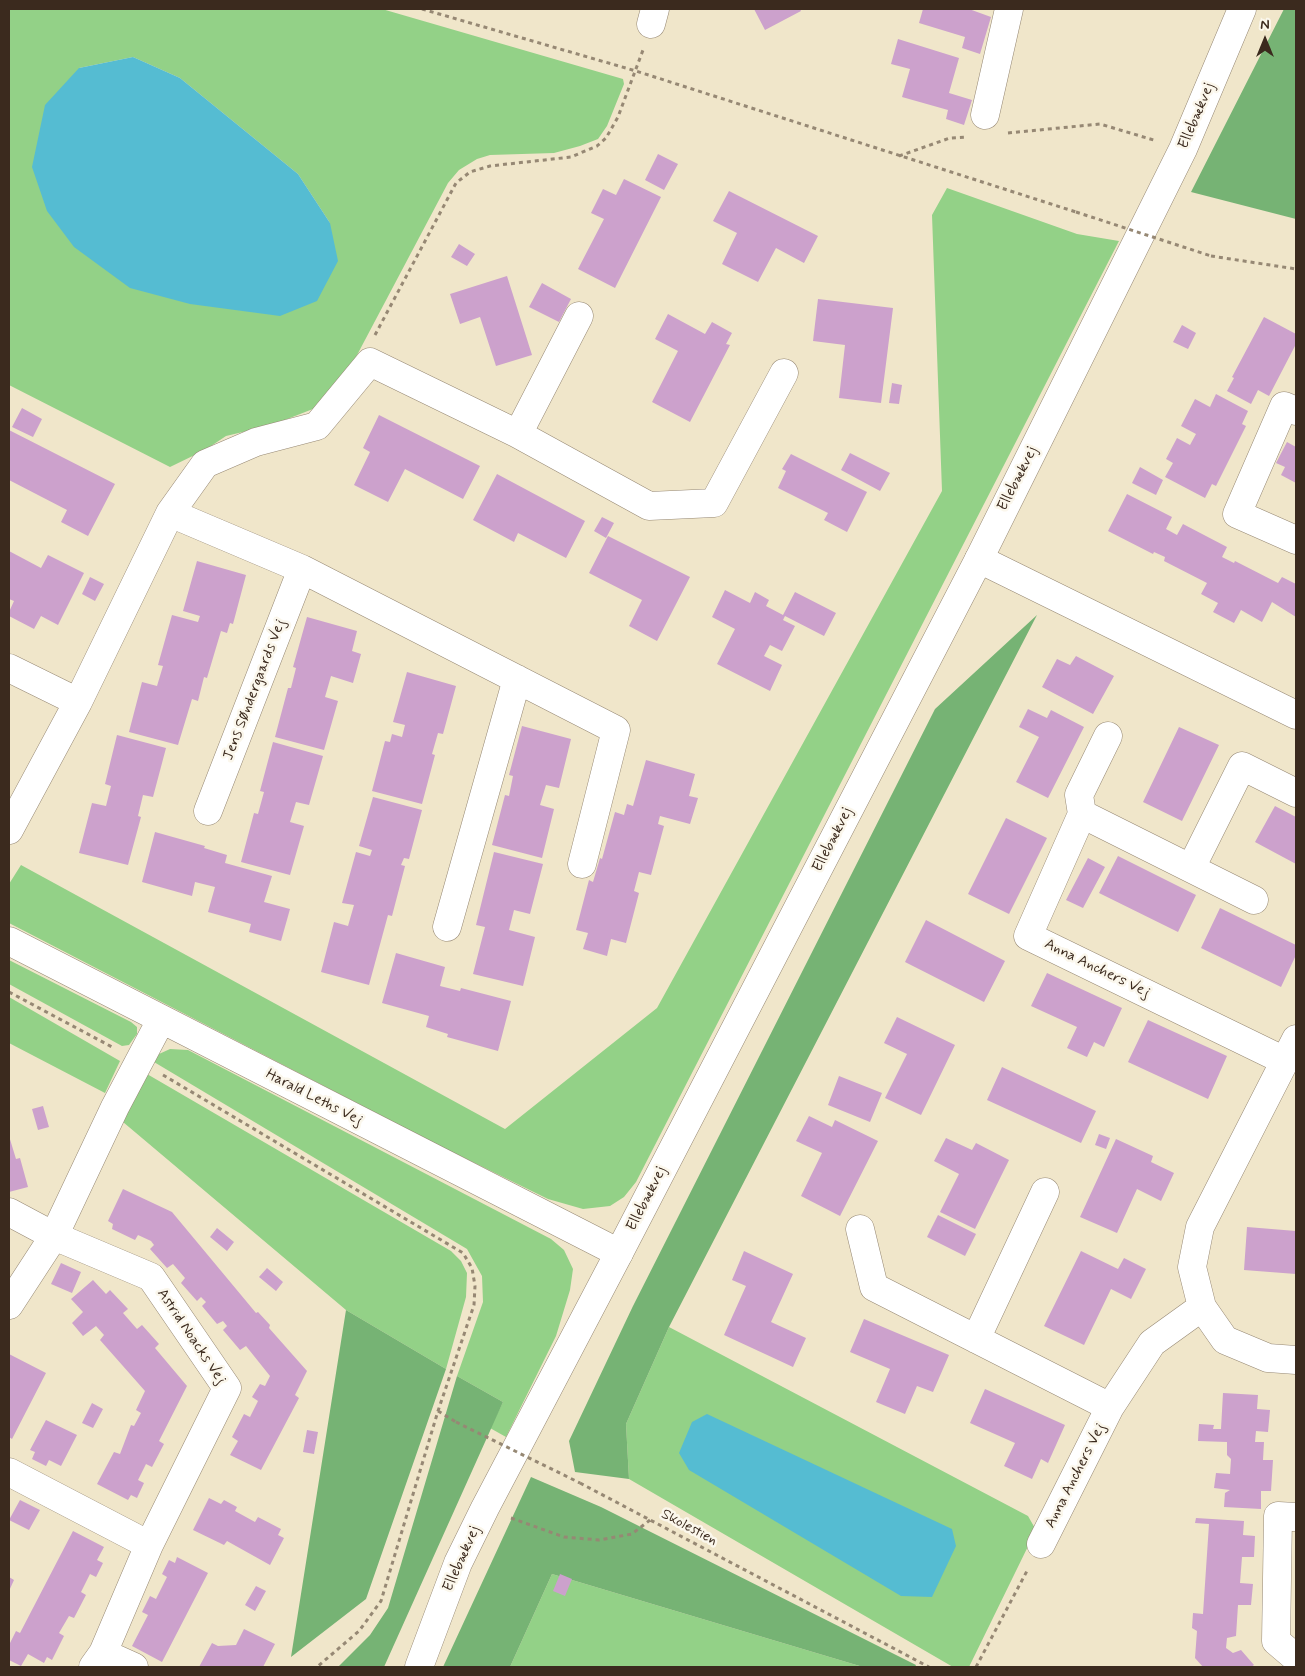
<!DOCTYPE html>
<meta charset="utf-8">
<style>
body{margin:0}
#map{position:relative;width:1305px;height:1676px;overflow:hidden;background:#f0e6ca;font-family:Mynerve,sans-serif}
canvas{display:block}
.frame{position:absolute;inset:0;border:10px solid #3b2a1e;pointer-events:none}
.north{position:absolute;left:1240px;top:15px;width:50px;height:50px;-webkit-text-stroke:4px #fbf7ec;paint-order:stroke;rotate:0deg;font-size:14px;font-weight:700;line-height:20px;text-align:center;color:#3b2a1e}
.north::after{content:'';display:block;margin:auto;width:18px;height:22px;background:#3b2a1e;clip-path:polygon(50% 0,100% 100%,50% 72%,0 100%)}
</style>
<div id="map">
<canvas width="1305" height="1676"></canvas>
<div class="frame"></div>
<div class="north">N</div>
</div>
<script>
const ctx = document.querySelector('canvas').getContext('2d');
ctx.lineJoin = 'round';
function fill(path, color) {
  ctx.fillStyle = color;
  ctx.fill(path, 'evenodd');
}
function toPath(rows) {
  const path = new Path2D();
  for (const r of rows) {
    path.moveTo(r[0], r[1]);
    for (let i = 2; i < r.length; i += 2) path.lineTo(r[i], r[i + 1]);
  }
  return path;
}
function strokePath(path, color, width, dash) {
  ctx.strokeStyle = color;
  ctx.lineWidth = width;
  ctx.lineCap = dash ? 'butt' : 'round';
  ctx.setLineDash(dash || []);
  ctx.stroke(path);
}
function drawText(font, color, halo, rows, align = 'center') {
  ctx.font = font + ' Mynerve,sans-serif';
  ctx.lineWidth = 5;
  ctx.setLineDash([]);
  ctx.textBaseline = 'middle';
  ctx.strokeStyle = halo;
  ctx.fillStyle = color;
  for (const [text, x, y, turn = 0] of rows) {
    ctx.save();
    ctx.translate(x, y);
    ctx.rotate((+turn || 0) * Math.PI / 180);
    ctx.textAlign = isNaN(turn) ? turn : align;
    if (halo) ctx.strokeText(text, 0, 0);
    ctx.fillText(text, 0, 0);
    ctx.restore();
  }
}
const green = toPath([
 [9,9,382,9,623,79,624,84,607,126,598,139,580,146,554,153,490,155,477,159,459,170,448,183,347,374,318,407,272,425,226,436,205,450,170,467,9,385],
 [133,57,180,78,298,174,330,223,79,68],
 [947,188,1077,234,1119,241,636,1182,624,1197,610,1206,583,1209,548,1199,436,1144,9,923,9,884,21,865,505,1129,657,1008,942,491,932,215],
 [9,960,131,1022,137,1027,137,1034,129,1045,122,1046,9,984],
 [9,997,120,1061,105,1093,9,1043],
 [170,1049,188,1050,551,1239,564,1250,573,1269,570,1290,556,1336,506,1437,490,1428,503,1402,457,1376,483,1302,482,1276,467,1249,154,1062,159,1054],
 [147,1074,451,1251,461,1261,467,1273,466,1297,446,1369,346,1310,123,1122],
 [669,1327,1028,1516,1036,1530,969,1667,953,1667,629,1479,626,1424],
 [552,1574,863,1667,510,1667]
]);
const forest = toPath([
 [1284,9,1296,9,1296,219,1191,192],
 [1037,615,669,1327,626,1424,629,1479,575,1472,569,1441,633,1306,935,709],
 [346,1310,446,1369,366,1599,291,1657],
 [457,1376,503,1402,384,1667,338,1667,370,1635,388,1608],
 [531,1477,601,1507,916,1665,915,1667,863,1667,552,1574,510,1667,443,1667]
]);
const water = toPath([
 [133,57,180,78,298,174,330,223,338,261,317,301,280,316,190,304,130,288,74,247,47,211,32,167,45,105,79,68],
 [707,1414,952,1529,956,1546,932,1597,901,1596,689,1470,679,1453,692,1422]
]);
const building = toPath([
 [754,9,800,9,801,11,765,30],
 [923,9,969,9,991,17,980,54,962,48,965,37,919,23],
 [898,39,959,58,949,93,972,100,964,125,946,119,948,110,902,97,910,69,891,64],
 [658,154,678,164,664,190,645,180],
 [624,179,661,197,615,288,578,269,604,219,591,213,603,189,616,195],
 [729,191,818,236,804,263,776,248,758,282,722,264,737,233,713,221],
 [459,244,475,254,467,266,451,257],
 [507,276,532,355,496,366,480,317,460,324,450,294],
 [542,283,571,299,559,322,529,307],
 [818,299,893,308,881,403,839,398,845,345,813,341],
 [668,314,705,334,712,322,732,333,726,344,730,345,690,422,652,402,678,351,655,339],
 [1264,317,1296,334,1296,344,1269,396,1258,390,1251,404,1227,391,1234,378,1232,377],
 [1182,325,1196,333,1188,349,1173,342],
 [892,383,902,385,899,404,889,403],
 [1216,394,1248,411,1242,424,1246,426,1216,486,1212,484,1205,498,1165,477,1173,463,1166,459,1177,438,1190,445,1196,434,1181,426,1195,399,1210,407],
 [22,408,42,419,33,437,12,427],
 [379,415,480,466,463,499,405,469,388,502,354,485,370,452,363,448],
 [9,430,115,484,88,536,61,522,67,510,9,480],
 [1287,442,1296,447,1296,483,1281,475,1285,467,1276,463],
 [850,453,890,473,880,491,841,470],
 [791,454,867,492,847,532,824,520,828,513,778,488,786,471,782,469],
 [1140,467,1163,480,1156,495,1132,483],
 [497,474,585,521,566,558,518,533,514,542,473,520],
 [1127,494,1172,517,1166,529,1177,535,1183,524,1227,547,1222,557,1234,563,1235,561,1278,583,1282,577,1296,584,1296,617,1272,602,1262,622,1241,610,1234,623,1213,612,1218,603,1201,594,1207,583,1164,561,1165,557,1154,552,1153,554,1108,531],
 [602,517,614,523,606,538,594,531],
 [608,536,690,577,657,641,629,626,642,600,589,573],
 [9,551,41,568,48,555,84,573,58,625,41,616,34,629,9,616,9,612,14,601,9,599],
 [197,561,246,575,233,624,230,623,227,633,221,631,207,678,204,677,198,701,192,699,178,745,129,732,142,682,157,686,163,666,158,665,172,615,198,622,200,616,183,611],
 [90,577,104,584,95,601,82,594],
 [725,590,750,603,755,592,769,600,766,606,783,615,795,592,836,613,824,636,785,616,783,620,795,626,782,651,770,645,764,656,782,665,770,691,717,664,735,629,712,617],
 [307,617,357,631,352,651,361,654,353,683,331,676,325,697,338,701,324,750,275,737,288,688,291,688,296,668,293,667],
 [1076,656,1114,676,1093,714,1042,687,1057,659,1070,665],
 [407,672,456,686,443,734,438,733,432,754,435,755,422,804,372,791,385,741,390,742,392,734,402,737,405,725,393,722],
 [1028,709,1047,718,1051,710,1084,727,1048,798,1016,782,1039,737,1019,727],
 [522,726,571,739,559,788,546,785,540,805,554,809,542,858,492,845,505,795,509,796,513,776,509,775],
 [1179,727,1219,745,1182,821,1143,802],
 [117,735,166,748,153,797,143,795,138,816,141,817,128,865,79,853,92,803,106,806,111,786,105,784],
 [273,742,323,756,309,805,296,802,290,822,304,826,290,875,241,862,254,813,258,814,264,792,260,791],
 [646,760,695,774,689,796,698,798,690,824,660,816,658,824,664,826,651,875,639,872,634,891,639,893,626,943,611,939,607,956,583,949,588,933,576,930,589,880,593,882,600,858,602,859,615,812,624,815,627,804,633,806],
 [373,797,422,810,409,859,404,858,401,865,405,866,392,916,388,915,369,985,321,972,334,922,348,926,354,905,342,903,356,852,370,856,372,850,359,846],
 [1275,806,1296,817,1296,864,1255,842],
 [1006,818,1047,838,1009,914,968,894],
 [155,832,205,846,204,848,227,855,225,863,272,876,264,902,290,909,281,941,249,932,251,924,208,912,215,887,195,882,192,896,142,882],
 [494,852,543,864,530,914,514,910,509,930,535,937,523,986,473,974,485,927,476,925],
 [1118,856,1196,895,1178,932,1099,893],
 [1088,858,1105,867,1083,908,1066,900],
 [1220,908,1296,945,1296,955,1281,987,1201,948],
 [926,920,1005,961,984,1002,905,962],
 [396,953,445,967,440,986,460,991,461,988,511,1001,498,1051,447,1037,448,1034,426,1027,429,1016,382,1003],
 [1047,973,1122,1008,1104,1047,1094,1042,1087,1057,1067,1048,1077,1027,1031,1006],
 [897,1017,955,1045,921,1115,885,1098,907,1054,884,1043],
 [1148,1020,1227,1056,1208,1099,1128,1062],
 [1002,1067,1096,1111,1081,1143,987,1100],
 [839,1076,882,1093,870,1122,828,1105],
 [43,1106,49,1127,38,1130,32,1109],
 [809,1116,832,1127,835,1120,878,1141,840,1216,801,1196,822,1153,796,1141],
 [1099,1134,1110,1138,1106,1149,1095,1145],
 [9,1136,16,1159,20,1158,28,1187,9,1192],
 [946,1138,972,1150,976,1143,1009,1160,975,1229,940,1212,959,1174,934,1161],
 [1116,1139,1153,1156,1151,1162,1174,1173,1161,1201,1137,1189,1117,1233,1080,1217],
 [123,1189,172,1212,256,1313,258,1312,270,1325,269,1328,307,1371,295,1395,299,1398,261,1470,230,1455,238,1441,232,1437,244,1414,250,1417,258,1401,252,1397,260,1384,265,1386,270,1376,246,1346,240,1350,223,1330,227,1326,223,1321,217,1324,202,1306,206,1302,201,1297,197,1301,181,1283,185,1278,173,1264,167,1268,150,1249,154,1245,151,1241,138,1235,135,1240,112,1229,113,1224,108,1221],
 [938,1215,976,1234,965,1256,927,1237],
 [1247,1227,1296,1231,1296,1274,1244,1270],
 [217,1228,234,1242,227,1251,210,1237],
 [744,1251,793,1274,771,1322,806,1338,793,1367,724,1335,746,1286,732,1280],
 [1081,1251,1118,1269,1124,1258,1146,1269,1131,1299,1111,1289,1084,1345,1044,1326],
 [61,1263,81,1272,72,1293,51,1284],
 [267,1268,283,1282,276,1291,259,1277],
 [93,1280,106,1294,110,1290,128,1309,123,1313,137,1329,142,1325,159,1344,155,1348,187,1386,159,1441,164,1444,152,1467,146,1464,138,1480,144,1483,137,1498,131,1495,128,1500,97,1484,114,1452,120,1454,131,1425,134,1426,141,1413,136,1410,145,1391,100,1340,104,1335,96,1326,83,1336,72,1323,83,1312,71,1299],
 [864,1319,949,1355,933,1392,917,1386,905,1414,876,1402,890,1369,850,1352],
 [9,1354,46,1373,12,1439,9,1437],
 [985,1389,1065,1425,1048,1463,1041,1459,1032,1479,1004,1466,1015,1443,970,1423],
 [1223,1393,1258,1395,1257,1409,1270,1410,1268,1432,1256,1431,1255,1442,1264,1442,1263,1460,1273,1460,1271,1491,1261,1491,1261,1509,1224,1507,1225,1493,1230,1490,1214,1488,1216,1473,1230,1474,1231,1459,1227,1455,1227,1442,1198,1441,1199,1424,1214,1425,1213,1429,1221,1429],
 [92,1403,103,1409,93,1428,82,1423],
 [46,1420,77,1435,61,1466,49,1460,46,1466,32,1459,35,1452,30,1450],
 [307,1430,318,1432,314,1454,303,1452],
 [209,1498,221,1504,224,1500,237,1507,235,1511,255,1522,258,1517,281,1529,278,1535,284,1538,270,1565,227,1541,224,1545,193,1530],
 [20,1500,40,1510,29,1530,9,1520],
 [1196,1518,1244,1521,1243,1535,1255,1536,1254,1557,1242,1557,1240,1583,1253,1584,1251,1605,1238,1605,1236,1636,1227,1638,1226,1648,1233,1653,1241,1650,1254,1665,1251,1667,1203,1667,1195,1658,1197,1631,1192,1628,1193,1613,1203,1614,1209,1524,1195,1523],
 [73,1531,104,1547,97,1560,103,1563,96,1577,90,1574,81,1592,86,1595,74,1618,69,1616,59,1633,64,1636,52,1660,47,1657,44,1663,28,1654,21,1666,9,1660,9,1645,16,1631,20,1633],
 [177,1557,208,1573,162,1662,132,1646,148,1615,142,1612,150,1596,156,1599,167,1577,162,1574,169,1560,175,1563],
 [560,1574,572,1579,565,1596,553,1591],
 [9,1577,14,1580,9,1591],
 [256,1586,266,1591,255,1611,245,1605],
 [244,1629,275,1644,263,1667,199,1667,212,1643,218,1646,236,1645]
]);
const path = toPath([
 [422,9,636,71,1076,212],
 [1008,133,1100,124,1157,141],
 [899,156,950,138,967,137],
 [1211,256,1296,269],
 [375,335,456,183,470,172,490,166,571,157,597,146,606,138,618,117,643,50],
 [9,992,114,1048],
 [163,1075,463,1253,472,1268,475,1286,474,1305,438,1411,381,1601,359,1631,317,1667],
 [438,1411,456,1422],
 [580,1483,929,1667],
 [511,1518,564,1537,599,1540,632,1534,650,1520],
 [976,1667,1028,1569]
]);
const street = toPath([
 [651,24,655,9],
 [985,115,1009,9],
 [1296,411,1284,406,1237,514,1296,540],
 [518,434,579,316],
 [170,513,302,569,616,730,582,864],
 [979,559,1296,715],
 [9,668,78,702],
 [208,811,302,569],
 [1082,814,1079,795,1108,736],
 [9,830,78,702,170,513,205,464,256,442,317,426,370,362,518,434,649,506,714,503,784,373],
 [1191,868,1242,766,1296,793],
 [1254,900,1082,814,1028,936,1285,1061],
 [447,927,517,679],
 [9,941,619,1253],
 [1296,1039,1200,1227,1192,1267,1202,1307,1225,1340,1268,1358,1296,1360],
 [9,1212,54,1236,151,1277,227,1388,149,1545,9,1472],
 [860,1229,874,1287,1110,1407],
 [9,1305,54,1236,115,1107,161,1020],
 [976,1339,1045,1192],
 [1296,1517,1278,1516,1276,1641,1296,1658],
 [1041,1544,1110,1407,1152,1343,1202,1307],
 [103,1653,134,1667],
 [93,1667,103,1653,149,1545]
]);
const secondary = toPath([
 [419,1667,458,1563,485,1508,619,1253,979,559,1183,149,1242,9]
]);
const pathBridge = toPath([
 [1076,212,1211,256],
 [456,1422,580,1483]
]);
const streetNames = [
 ["Ellebækvej",1197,116,-67],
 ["Ellebækvej",1018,479,-63],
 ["Jens Søndergaards Vej",255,690,-69],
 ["Ellebækvej",833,840,-63],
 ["Anna Anchers Vej",1097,969,26],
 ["Harald Leths Vej",314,1098,27],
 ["Ellebækvej",647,1199,-63],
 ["Astrid Noacks Vej",191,1337,56],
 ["Anna Anchers Vej",1076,1476,-63],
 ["Skolestien",689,1528,28],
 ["Ellebækvej",462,1559,-66]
];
fill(green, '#93d187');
fill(forest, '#76b374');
fill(water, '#55bcd2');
fill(building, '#cca1cc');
strokePath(street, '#968874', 29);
strokePath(secondary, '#968874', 29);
strokePath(path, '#968874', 3, [4, 4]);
strokePath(street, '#fff', 28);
strokePath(secondary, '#fff', 28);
strokePath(pathBridge, '#968874', 3, [4, 4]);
drawText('15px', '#3b2a1e', '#fbf7ec', streetNames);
</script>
